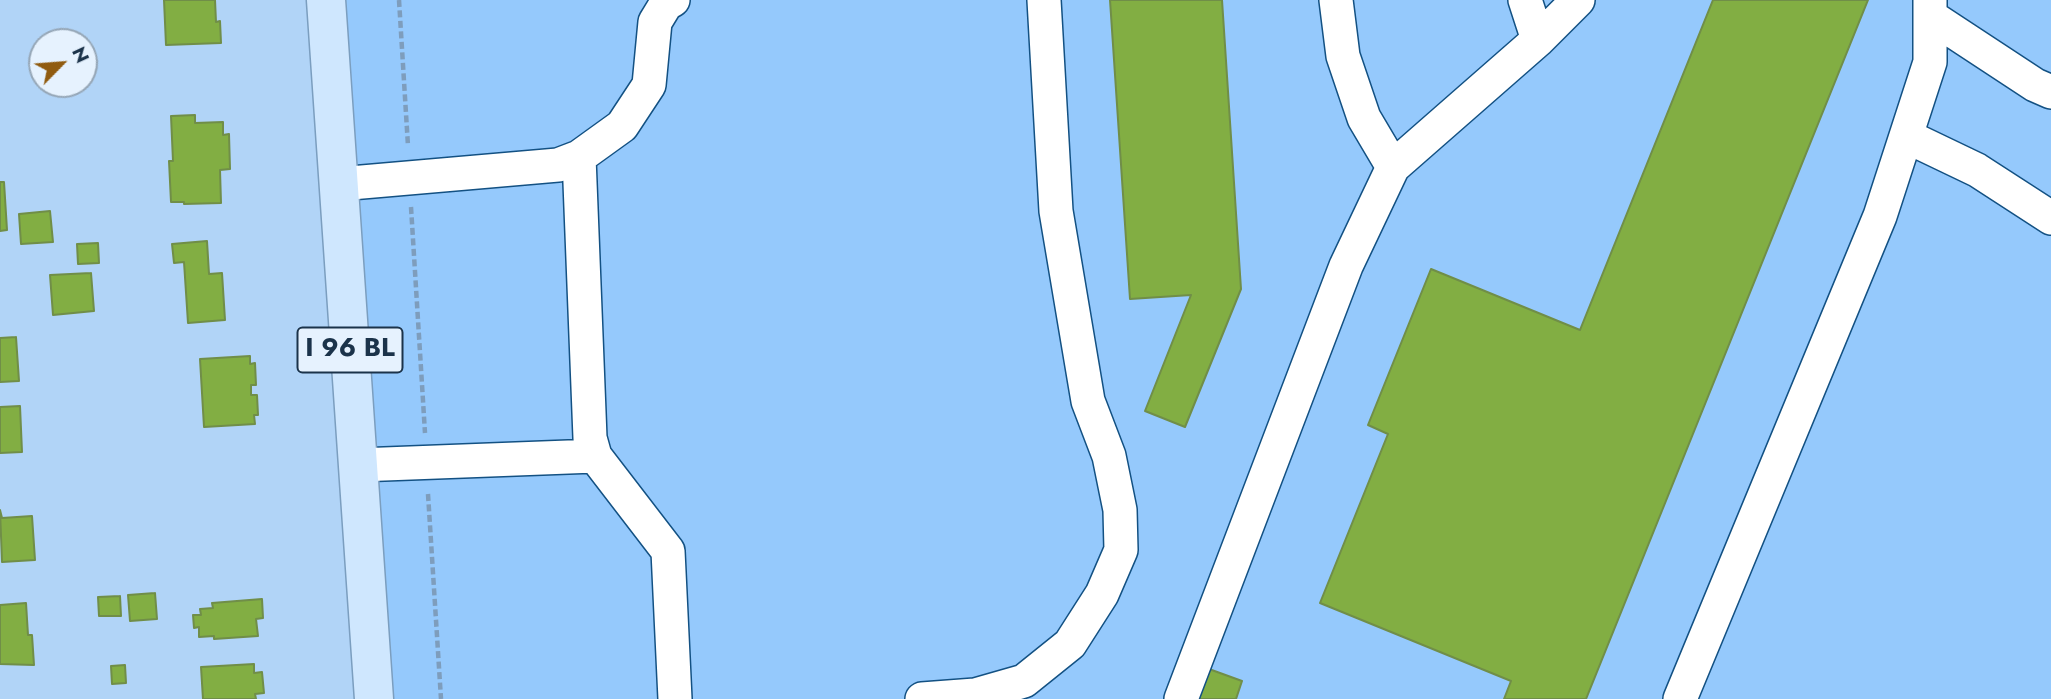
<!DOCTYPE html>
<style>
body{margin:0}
#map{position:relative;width:2051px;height:699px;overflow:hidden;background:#b1d4f7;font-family:Jost,sans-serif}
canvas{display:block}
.north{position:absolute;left:28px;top:28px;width:70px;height:70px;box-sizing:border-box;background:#e6f2fe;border:2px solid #95a6b6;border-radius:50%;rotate:65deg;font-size:19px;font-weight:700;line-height:28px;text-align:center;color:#1b334a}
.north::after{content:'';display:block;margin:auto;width:24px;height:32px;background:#905b0f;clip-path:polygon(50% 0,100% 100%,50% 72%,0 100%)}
</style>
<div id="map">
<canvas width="2051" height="699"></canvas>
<div class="north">N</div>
</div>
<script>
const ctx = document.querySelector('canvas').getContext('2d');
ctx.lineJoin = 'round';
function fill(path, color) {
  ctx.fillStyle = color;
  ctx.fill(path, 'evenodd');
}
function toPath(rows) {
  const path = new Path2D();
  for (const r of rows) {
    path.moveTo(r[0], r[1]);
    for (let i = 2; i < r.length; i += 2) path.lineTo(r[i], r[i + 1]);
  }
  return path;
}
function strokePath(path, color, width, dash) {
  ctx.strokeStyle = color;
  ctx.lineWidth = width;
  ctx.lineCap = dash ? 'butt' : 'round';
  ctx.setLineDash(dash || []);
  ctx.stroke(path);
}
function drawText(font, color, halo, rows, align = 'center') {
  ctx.font = font + ' Jost,sans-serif';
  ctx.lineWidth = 5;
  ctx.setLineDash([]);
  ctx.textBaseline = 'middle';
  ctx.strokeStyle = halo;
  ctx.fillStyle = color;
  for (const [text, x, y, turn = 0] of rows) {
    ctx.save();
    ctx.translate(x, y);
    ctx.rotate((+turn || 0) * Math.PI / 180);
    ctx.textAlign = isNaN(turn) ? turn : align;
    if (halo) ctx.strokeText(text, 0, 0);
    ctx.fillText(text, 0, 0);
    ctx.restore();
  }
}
const built = toPath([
 [332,0,2051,0,2051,699,384,699]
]);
const building = toPath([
 [164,0,215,0,216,22,220,21,221,43,166,45,164,0],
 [1110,0,1222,0,1241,289,1185,427,1145,411,1191,295,1130,299,1110,0],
 [1713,0,1868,0,1586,699,1504,699,1511,681,1320,603,1388,434,1368,425,1431,269,1580,330,1713,0],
 [195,115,195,123,223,122,223,135,229,134,230,169,220,170,221,203,184,204,184,202,171,202,169,161,173,161,171,116,195,115],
 [0,182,4,182,7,230,0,231,0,182],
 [50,211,53,242,21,244,19,214,50,211],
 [207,241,209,274,222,273,225,320,188,323,184,262,174,263,172,244,207,241],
 [98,243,99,263,78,264,77,244,98,243],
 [91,273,94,311,53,315,50,275,91,273],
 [16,337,19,381,0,382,0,338,16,337],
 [250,356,250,364,255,363,256,385,251,385,251,395,257,395,258,415,254,415,255,424,204,427,200,359,250,356],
 [20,406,22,452,0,453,0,407,20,406],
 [0,510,2,518,32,516,35,560,2,562,0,510],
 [155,593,157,619,130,621,128,595,155,593],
 [120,596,121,616,99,616,98,597,120,596],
 [262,599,263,618,256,619,258,636,214,639,214,636,199,637,199,627,194,628,193,615,201,615,200,609,213,608,212,603,262,599],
 [26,603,28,635,32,635,34,665,0,664,0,605,26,603],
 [254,664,254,673,262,672,264,693,255,694,256,699,203,699,201,667,254,664],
 [125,665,126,683,112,684,111,666,125,665],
 [1209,669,1242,681,1236,699,1199,699,1209,669]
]);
const path = toPath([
 [399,0,408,146],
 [411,207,425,433],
 [428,494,441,699]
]);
const minor = toPath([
 [1336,0,1343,56,1364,118,1393,167],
 [1525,0,1538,40],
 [1930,16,2035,85,2051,92],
 [1906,136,1977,170,2051,218],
 [579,157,590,438,595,456,668,551,675,699],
 [339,184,558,165,579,157,622,126,649,85,655,22,666,4,673,0],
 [358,465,595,456],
 [922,699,975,695,1024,681,1070,644,1102,594,1121,550,1120,510,1109,456,1088,401,1056,211,1044,0],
 [1181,699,1346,266,1393,167,1538,40,1578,0],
 [1680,699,1880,216,1930,62,1930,0]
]);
const major = toPath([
 [326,0,374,699]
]);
const shields = [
 [350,350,105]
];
const shieldNames = [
 ["I 96 BL",350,350]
];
fill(built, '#95c9fc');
fill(building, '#82ae43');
strokePath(building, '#708e48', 2);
strokePath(minor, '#135183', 36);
strokePath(major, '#7b9ebf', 41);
strokePath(path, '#7e9dbc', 4.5, [7, 3.5]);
strokePath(minor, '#fff', 33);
strokePath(major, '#cfe7fe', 38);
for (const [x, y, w] of shields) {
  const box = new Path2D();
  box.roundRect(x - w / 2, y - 22.5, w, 45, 5);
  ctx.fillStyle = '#e6f2fe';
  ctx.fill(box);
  strokePath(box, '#1b334a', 2);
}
drawText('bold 26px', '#1b334a', null, shieldNames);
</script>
